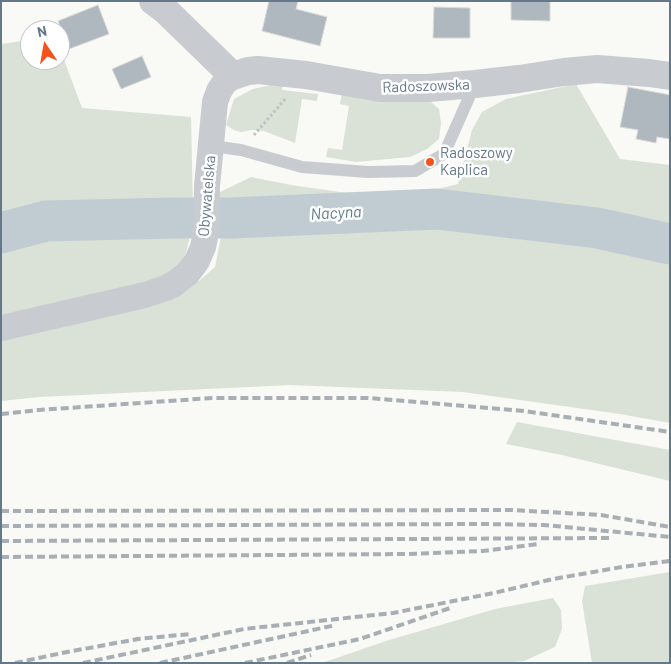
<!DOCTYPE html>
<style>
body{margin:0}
#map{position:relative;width:671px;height:664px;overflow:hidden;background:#f9f9f5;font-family:Barlow,sans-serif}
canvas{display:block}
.frame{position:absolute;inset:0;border:2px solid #64788a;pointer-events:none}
.north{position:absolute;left:20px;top:20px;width:50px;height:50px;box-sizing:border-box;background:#fff;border:1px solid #c1c9d0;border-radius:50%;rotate:348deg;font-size:14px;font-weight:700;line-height:20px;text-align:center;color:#64788a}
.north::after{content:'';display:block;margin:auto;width:18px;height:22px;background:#f55219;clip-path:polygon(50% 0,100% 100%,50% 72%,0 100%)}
</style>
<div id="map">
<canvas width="671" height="664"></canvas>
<div class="frame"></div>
<div class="north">N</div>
</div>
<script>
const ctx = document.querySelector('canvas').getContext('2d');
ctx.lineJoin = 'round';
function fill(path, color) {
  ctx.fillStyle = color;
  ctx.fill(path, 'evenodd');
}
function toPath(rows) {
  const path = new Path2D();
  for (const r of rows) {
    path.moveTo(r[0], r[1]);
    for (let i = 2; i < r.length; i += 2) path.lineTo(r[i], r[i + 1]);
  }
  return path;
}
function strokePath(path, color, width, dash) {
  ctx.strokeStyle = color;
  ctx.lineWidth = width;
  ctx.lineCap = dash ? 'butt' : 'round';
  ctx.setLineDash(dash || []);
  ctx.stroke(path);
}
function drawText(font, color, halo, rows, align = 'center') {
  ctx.font = font + ' Barlow,sans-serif';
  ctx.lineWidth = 5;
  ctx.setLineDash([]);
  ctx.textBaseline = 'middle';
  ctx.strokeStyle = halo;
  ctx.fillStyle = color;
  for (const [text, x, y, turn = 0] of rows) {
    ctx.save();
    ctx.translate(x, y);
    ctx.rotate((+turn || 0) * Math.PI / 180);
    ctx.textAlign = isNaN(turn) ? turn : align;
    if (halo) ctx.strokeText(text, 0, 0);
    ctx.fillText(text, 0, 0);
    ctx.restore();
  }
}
const green = toPath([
 [30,40,30,60,60,60,60,49,82,108,191,117,193,211,44,216,1,228,1,44],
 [283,84,282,90,318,94,317,101,302,99,295,143,264,131,252,130,241,132,234,130,226,125,234,99,253,89,271,85],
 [576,84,620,159,670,165,670,234,608,220,485,207,439,205,217,211,216,194,251,177,291,185,347,193,429,191,458,184,472,130,482,112,506,99],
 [342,94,429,100,439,109,441,123,439,139,427,149,410,157,356,162,326,157,328,148,342,150,349,106,340,104],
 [436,214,670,257,670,423,620,414,463,392,290,385,39,397,1,401,1,339,199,281,215,267,223,226],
 [192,228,186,253,173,277,1,315,1,244,43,231],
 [517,422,670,450,670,481,562,455,506,444],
 [670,572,670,663,592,663,582,601,585,586],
 [553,598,561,610,562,629,555,647,524,661,498,663,322,663,386,641,495,609]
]);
const river = toPath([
 [1,233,46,221,173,218,231,218,437,209,597,228,670,244]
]);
const building = toPath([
 [269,1,298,1,296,9,327,17,320,46,262,31,269,1],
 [511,1,550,1,550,21,511,20,511,1],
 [98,5,109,34,69,49,58,21,98,5],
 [434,7,470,8,470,38,433,38,434,7],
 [142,56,151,77,121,89,112,69,142,56],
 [628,87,670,95,670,139,657,137,656,143,636,139,638,130,620,127,628,87]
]);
const path = toPath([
 [254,135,286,98]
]);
const service = toPath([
 [212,146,241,150,302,167,368,172,415,171,444,154,475,84]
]);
const minor = toPath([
 [1,328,145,295,166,288,174,284,188,273,197,261,203,247,206,233,207,186,215,102,219,91,225,82,233,76]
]);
const tertiary = toPath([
 [153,1,165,10,233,76,248,71,258,70,306,75,380,88,428,88,475,84,519,79,564,72,597,69,649,73,670,76]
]);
const rail = toPath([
 [1,414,39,410,212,398,368,398,524,411,670,432],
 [1,511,511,510,601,515,670,527],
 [1,526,483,524,544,525,670,537],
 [1,541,609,538],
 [1,557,409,554,483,551,539,544],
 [15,663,67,652,138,639,190,634],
 [83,663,244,629,393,613,494,593,553,579,622,567,670,561],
 [160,663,336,625],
 [245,663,360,639,453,607],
 [287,663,311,655]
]);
const markers = [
 [430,162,5,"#f55219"]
];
const streetNames = [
 ["Radoszowska",426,86,-2],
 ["Obywatelska",207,196,-85]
];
const poiNames = [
 ["Radoszowy",440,153],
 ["Kaplica",440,170]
];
const waterNames = [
 ["Nacyna",336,213,-3]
];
fill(green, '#dae1d6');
strokePath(river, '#c1ccd2', 41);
fill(building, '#b0b8bf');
strokePath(building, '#dadad8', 1);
strokePath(path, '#bfc2c4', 3, [2.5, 2.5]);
strokePath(service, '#c8ccd0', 12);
strokePath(minor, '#c8ccd0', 26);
strokePath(tertiary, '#c8ccd0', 28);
strokePath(rail, '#a7aeb4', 4, [8, 4]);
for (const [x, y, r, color] of markers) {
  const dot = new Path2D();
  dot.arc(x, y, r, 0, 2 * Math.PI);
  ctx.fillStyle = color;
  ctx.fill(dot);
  strokePath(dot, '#fff', 2);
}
drawText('15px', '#64788a', '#fff', streetNames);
drawText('15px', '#64788a', '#fff', poiNames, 'left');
drawText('italic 16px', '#607a85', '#fff', waterNames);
</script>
